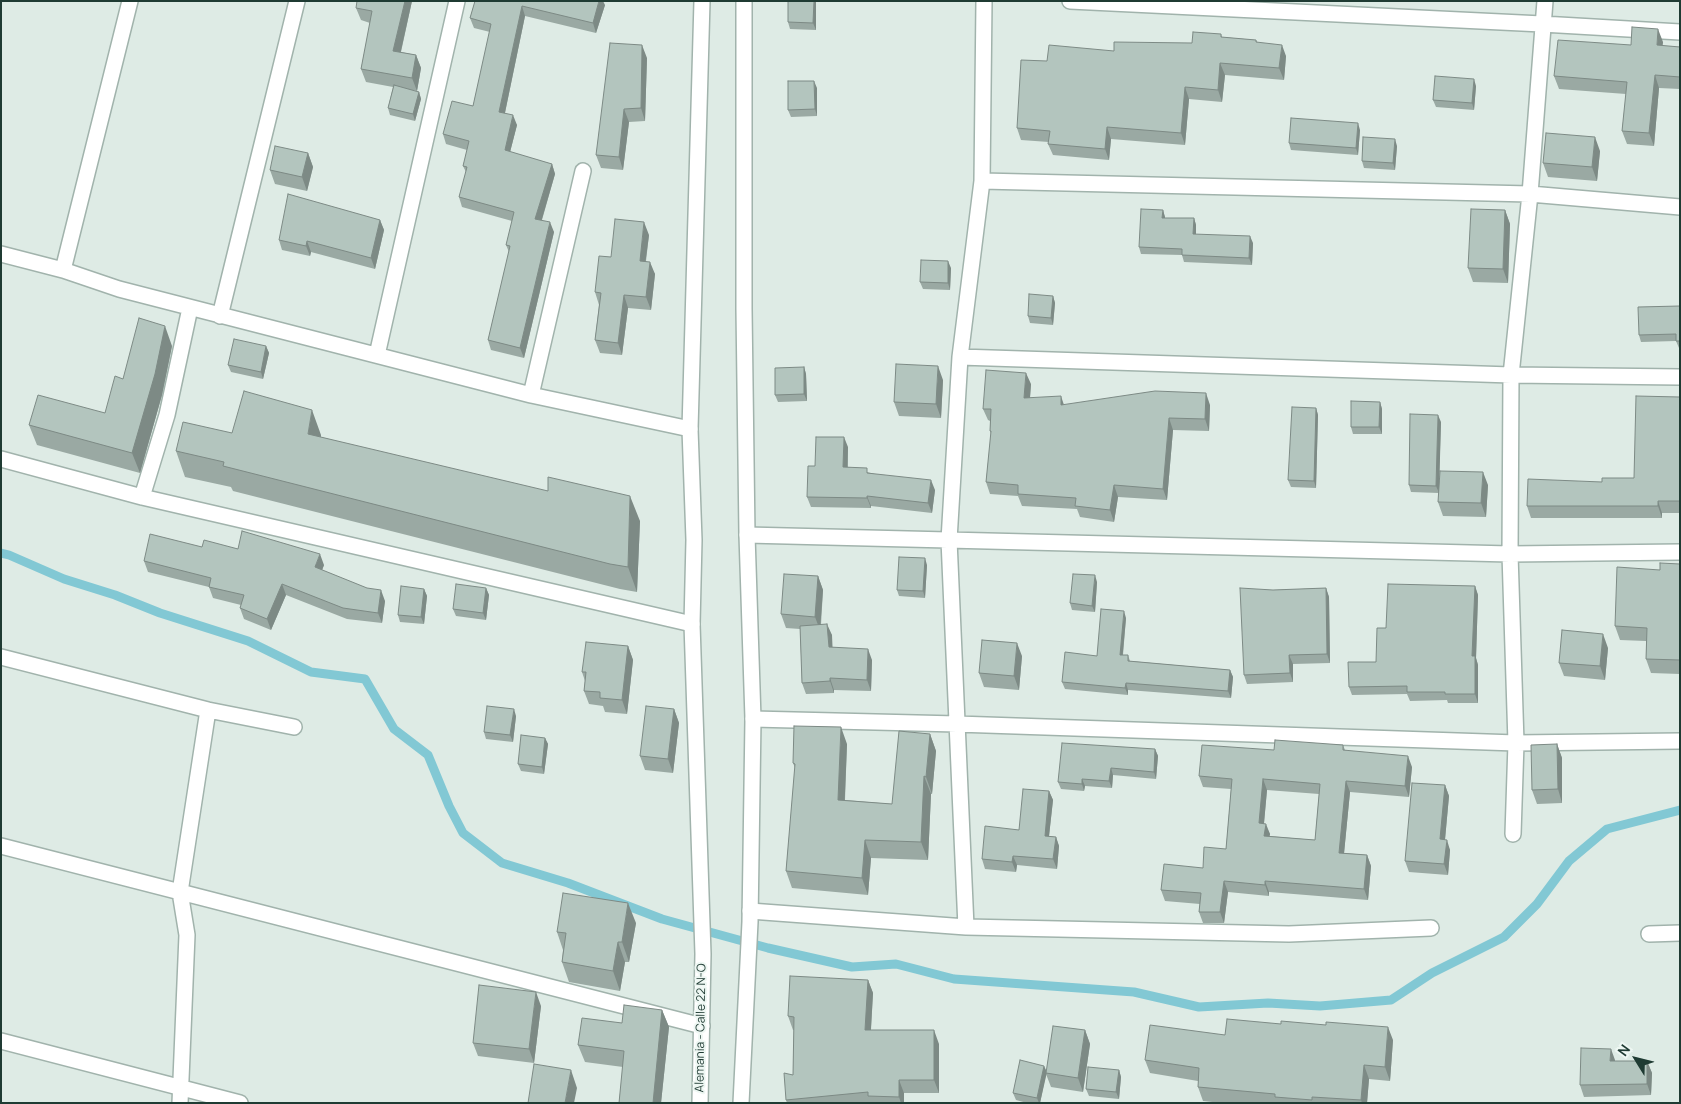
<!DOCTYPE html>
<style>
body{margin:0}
#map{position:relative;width:1681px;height:1104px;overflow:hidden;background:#deebe5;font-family:Manrope,sans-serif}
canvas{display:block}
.frame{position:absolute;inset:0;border:2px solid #1f3b33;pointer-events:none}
.north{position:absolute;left:1611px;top:1034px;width:50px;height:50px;-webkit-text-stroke:4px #eef7f3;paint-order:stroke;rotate:306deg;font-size:14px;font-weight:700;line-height:20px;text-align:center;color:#1f3b33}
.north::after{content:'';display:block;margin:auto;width:18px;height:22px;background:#1f3b33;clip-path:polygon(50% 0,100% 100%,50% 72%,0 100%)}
</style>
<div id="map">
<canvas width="1681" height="1104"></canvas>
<div class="frame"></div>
<div class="north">N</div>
</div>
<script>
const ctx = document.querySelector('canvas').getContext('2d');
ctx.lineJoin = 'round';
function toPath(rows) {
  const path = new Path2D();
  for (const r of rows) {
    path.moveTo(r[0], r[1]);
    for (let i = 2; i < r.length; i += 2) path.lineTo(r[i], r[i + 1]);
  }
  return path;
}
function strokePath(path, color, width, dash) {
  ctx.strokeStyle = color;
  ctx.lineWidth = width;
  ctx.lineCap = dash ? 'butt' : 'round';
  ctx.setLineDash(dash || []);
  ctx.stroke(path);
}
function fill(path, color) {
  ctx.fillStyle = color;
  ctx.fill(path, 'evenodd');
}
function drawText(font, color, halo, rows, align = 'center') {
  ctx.font = font + ' Manrope,sans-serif';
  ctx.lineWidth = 4;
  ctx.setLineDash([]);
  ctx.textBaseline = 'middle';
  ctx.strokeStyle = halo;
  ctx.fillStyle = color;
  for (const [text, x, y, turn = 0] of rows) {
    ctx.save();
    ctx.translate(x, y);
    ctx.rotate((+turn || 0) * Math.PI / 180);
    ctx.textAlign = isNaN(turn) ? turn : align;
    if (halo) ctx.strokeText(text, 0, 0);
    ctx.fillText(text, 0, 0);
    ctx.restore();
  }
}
const stream = toPath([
 [1,553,9,555,64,579,115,595,160,613,248,641,311,672,365,679,394,729,428,755,449,806,463,833,502,863,568,883,662,919,768,948,852,967,896,964,954,979,1134,992,1199,1007,1268,1003,1320,1006,1391,1000,1432,973,1504,937,1537,904,1569,861,1607,829,1680,810]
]);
const minor = toPath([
 [1070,1,1542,24,1680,32],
 [982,181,1530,194,1680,207],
 [1,254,63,270,119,289,531,395,690,429],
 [63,270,130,1],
 [220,316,297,1],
 [377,355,457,1],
 [960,357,1511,375,1680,377],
 [531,395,583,171],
 [1,459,142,497,692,624],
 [142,497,167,415,190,308],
 [747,535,1510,554,1680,552],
 [1,657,208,710,294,727],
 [753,719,957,724,1516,743,1680,741],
 [1513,834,1516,743,1510,554,1511,375,1530,194,1545,1],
 [1,846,702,1026],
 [750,911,966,927,1289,934,1431,928],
 [966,927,949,540,960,357,982,181,984,1],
 [1649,934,1680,933],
 [1,1041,240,1103],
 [180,1103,187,935,180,892,208,710]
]);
const tertiary = toPath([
 [700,1103,703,954,692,624,694,540,690,429,702,1],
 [741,1103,750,922,753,719,747,535,744,309,744,1]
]);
const wall = toPath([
 [412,1,401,52,416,55,421,68,417,91,410,90,419,92,421,99,415,121,390,115,388,108,393,87,366,82,361,69,370,23,361,20,356,8],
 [475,1,605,5,596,33,525,16,505,113,517,125,510,152,552,164,555,174,542,220,554,232,524,358,491,350,488,340,509,252,506,245,512,221,462,207,459,197,466,172,463,166,467,150,446,144,443,134,473,106,490,32,474,28,470,18],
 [816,1,816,30,790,29,788,22],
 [1221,34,1222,37,1256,40,1258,43,1286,56,1284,80,1225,75,1222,102,1189,99,1185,145,1111,139,1109,160,1053,155,1048,144,1049,142,1021,140,1017,128,1047,61,1114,51,1192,43],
 [1663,42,1662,46,1680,47,1680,89,1659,88,1654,146,1627,144,1622,131,1626,94,1559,89,1554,76,1631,45],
 [647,58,645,121,629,122,623,170,601,168,596,155],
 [1476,86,1474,110,1436,107,1433,100],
 [817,88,817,116,791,117,788,110],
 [1360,130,1358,155,1291,150,1289,143],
 [1397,146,1395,170,1364,168,1362,161],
 [1600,151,1597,181,1548,177,1543,163],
 [308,153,313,167,307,191,275,184,270,170],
 [1163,210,1165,218,1194,218,1196,225,1196,235,1253,243,1252,265,1184,262,1182,255,1141,254,1139,247],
 [1505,210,1510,224,1508,283,1473,282,1468,268],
 [380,220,384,230,375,269,311,252,310,256,282,250,279,240],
 [649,235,646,261,655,274,651,310,628,308,622,355,600,353,595,340,599,305,595,292],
 [951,268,950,290,923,289,920,282],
 [1053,296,1055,303,1053,325,1030,323,1028,316],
 [1680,306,1680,348,1679,348,1676,341,1641,342,1639,335],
 [172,346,162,395,140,473,37,445,29,425,105,413,123,379],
 [266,346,269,353,263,379,231,372,228,365],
 [804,367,806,374,807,401,778,402,775,395],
 [943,380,941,418,899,416,894,402],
 [1031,384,1030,398,1064,405,1210,405,1209,431,1173,430,1167,500,1118,497,1114,522,1080,517,1077,509,1022,506,1018,496,990,494,986,482,991,434,990,431,990,421,988,420,983,409],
 [1680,397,1680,513,1662,513,1662,518,1531,518,1527,506,1602,482,1634,478],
 [1380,402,1382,409,1382,434,1353,434,1351,427],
 [1316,408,1318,415,1316,488,1291,487,1288,480],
 [1441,422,1439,481,1488,485,1486,517,1443,516,1438,502,1439,493,1411,492,1409,485],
 [232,433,321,435,321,437,640,521,637,592,620,589,233,491,231,487,185,477,176,451],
 [848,447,848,467,935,490,932,513,871,506,871,508,811,507,807,497,815,466],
 [202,547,238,549,324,565,322,570,385,601,382,623,347,619,286,595,271,630,244,619,240,608,241,605,213,598,209,587,148,572,144,561],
 [1680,564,1680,674,1651,673,1646,659,1646,641,1620,640,1615,626,1660,570],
 [927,565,925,598,899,596,897,590],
 [818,576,823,590,821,625,832,635,832,647,872,660,871,691,834,690,834,693,806,694,802,683,800,629,786,628,781,614],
 [1097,582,1095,612,1072,610,1070,603],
 [1475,586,1478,595,1476,658,1478,665,1478,703,1448,703,1447,700,1410,701,1407,694,1352,695,1349,687,1376,662,1386,628],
 [486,588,489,595,486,620,456,616,453,609],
 [1326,588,1329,597,1330,663,1293,664,1293,682,1247,684,1244,675,1273,590],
 [424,589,427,596,424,624,400,622,398,615],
 [1126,618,1123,655,1128,655,1130,661,1230,670,1233,677,1231,698,1128,690,1128,695,1065,689,1062,682,1097,656],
 [628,646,633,660,627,714,605,712,603,706,589,704,584,691,585,681,582,672],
 [1608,648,1605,680,1564,676,1559,663],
 [1022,656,1019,690,984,687,979,673],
 [674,709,679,723,673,773,645,770,640,756],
 [516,716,513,742,486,739,484,732],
 [930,734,936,751,932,794,931,794,928,860,871,858,868,895,792,888,786,871,795,768,793,763,847,744,845,800,892,804],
 [545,738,548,744,544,774,521,771,518,764],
 [1557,744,1562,758,1562,803,1537,804,1532,790],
 [1343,745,1345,750,1412,767,1409,797,1350,792,1344,853,1367,855,1371,866,1368,900,1269,892,1269,896,1228,892,1224,923,1203,923,1199,912,1200,904,1165,901,1161,890,1203,868,1226,849,1231,789,1203,787,1199,776,1274,750],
 [1267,790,1319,794,1315,840,1269,836,1270,834,1264,823],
 [1155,749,1158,756,1156,779,1113,775,1112,788,1085,786,1084,791,1061,789,1058,782],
 [1445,785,1449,796,1445,840,1450,850,1448,875,1409,872,1405,861],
 [1049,791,1053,800,1049,836,1056,837,1059,846,1057,869,1017,865,1016,872,985,869,982,859,1019,830],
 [636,923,629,962,625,962,620,991,569,982,562,962,563,950,557,932],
 [868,980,873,993,871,1030,939,1044,939,1093,904,1093,904,1103,787,1103,786,1100,793,1075,794,1030,793,1030,788,1016],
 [541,1006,534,1063,478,1056,473,1043],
 [662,1010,669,1027,661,1103,619,1103,623,1067,585,1062,578,1045,622,1023],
 [1085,1030,1090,1044,1083,1092,1051,1087,1046,1074,1040,1103,1027,1103,1016,1100,1013,1093,1044,1066,1046,1072],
 [1225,1035,1393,1040,1390,1081,1369,1079,1367,1103,1222,1103,1203,1101,1198,1087,1198,1081,1150,1073,1145,1060],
 [1615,1060,1615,1061,1647,1061,1652,1073,1651,1095,1584,1097,1580,1085],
 [1119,1070,1121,1077,1119,1099,1089,1096,1086,1089]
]);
const shadedWall = toPath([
 [405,1,412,1,398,64,393,51],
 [599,1,603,1,605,5,596,33,593,23],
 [814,1,816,1,816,30,813,23],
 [522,6,525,16,503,122,499,112],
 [1658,29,1663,42,1661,58,1657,45],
 [642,45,647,58,645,121,641,108],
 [1282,45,1286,56,1284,80,1279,68],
 [416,55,421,68,417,91,412,78],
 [1220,63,1225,75,1222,102,1218,90],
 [1655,75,1659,88,1654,146,1649,133],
 [1474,79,1476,86,1474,110,1472,103],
 [814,81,817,88,817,116,815,109],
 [1185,87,1189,99,1185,145,1181,133],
 [419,92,421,99,415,121,413,114],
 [624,109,629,122,623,170,619,157],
 [513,115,517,125,508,160,505,150],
 [1358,123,1360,130,1358,155,1356,148],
 [1107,127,1111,139,1109,160,1105,149],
 [1595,137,1600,151,1597,181,1592,167],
 [1395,139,1397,146,1395,170,1393,163],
 [308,153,313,167,307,191,302,177],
 [552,164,555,174,539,229,535,219],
 [1163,210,1165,217,1165,225,1162,218],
 [1505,210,1510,224,1508,283,1503,269],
 [1194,218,1196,225,1196,241,1193,234],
 [380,220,384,230,375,269,371,258],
 [550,222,554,232,524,358,520,348],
 [644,222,649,235,644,273,640,261],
 [1250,236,1253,243,1252,265,1249,258],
 [307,241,311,252,310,256,306,246],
 [948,261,951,268,950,290,948,283],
 [650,262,655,274,651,310,646,297],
 [624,295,628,308,622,355,618,343],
 [1053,296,1055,303,1053,325,1051,318],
 [165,326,172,346,162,395,140,473,132,453],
 [266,346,269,353,263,379,261,372],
 [938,366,943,380,941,418,936,404],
 [804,367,806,374,807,401,804,394],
 [1026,373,1031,384,1029,410,1024,398],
 [1206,393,1210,405,1209,431,1205,419],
 [1061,396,1065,408,1061,405],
 [1380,402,1382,409,1382,434,1379,427],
 [1316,408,1318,415,1316,488,1314,481],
 [312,410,321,435,317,460,308,434],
 [1438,415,1441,422,1439,493,1436,486],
 [1169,418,1173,430,1167,500,1163,489],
 [844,437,848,447,847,477,843,467],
 [1483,472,1488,485,1486,517,1481,503],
 [931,480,935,490,932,513,928,503],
 [1114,485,1118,497,1114,522,1110,510],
 [630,496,640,521,637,592,628,567],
 [867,496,871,506,871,508,867,498],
 [1658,501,1662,513,1662,518,1658,506],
 [320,554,324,565,319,578,315,567],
 [925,558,927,565,925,598,923,591],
 [1095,575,1097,582,1095,612,1092,606],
 [818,576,823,590,820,630,815,617],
 [282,584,286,595,271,630,267,619],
 [1475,586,1478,595,1476,658,1478,665,1478,703,1475,694,1472,656],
 [486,588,489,595,486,620,483,613],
 [1326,588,1329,597,1330,663,1327,654],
 [424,589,427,596,424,624,421,617],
 [381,590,385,601,382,623,378,613],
 [1124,611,1126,618,1122,662,1120,655],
 [827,624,832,635,833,658,829,647],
 [1603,634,1608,648,1605,680,1600,666],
 [1017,643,1022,656,1019,690,1014,676],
 [628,646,633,660,627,714,622,700],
 [868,649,872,660,871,691,867,680],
 [1289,655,1293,664,1293,682,1290,673],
 [1230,670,1233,677,1231,698,1228,691],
 [830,678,834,690,834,693,830,681],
 [1126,683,1128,690,1128,695,1125,688],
 [514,709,516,716,513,742,510,735],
 [674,709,679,723,673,773,668,759],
 [841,727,847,744,844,817,838,800],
 [930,734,936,751,932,794,926,777],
 [545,738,548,744,544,774,542,767],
 [1557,744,1562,758,1562,803,1558,789],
 [1155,749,1158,756,1156,779,1154,772],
 [1408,756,1412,767,1409,797,1405,786],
 [1111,768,1113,775,1112,788,1109,781],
 [924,776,931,794,928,860,921,842],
 [1082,779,1085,786,1084,791,1082,784],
 [1263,779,1267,790,1263,834,1259,823],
 [1346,781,1350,792,1343,864,1339,853],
 [1445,785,1449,796,1444,850,1440,839],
 [1049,791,1053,800,1048,845,1045,836],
 [1266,824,1270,834,1268,847,1264,836],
 [1056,837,1059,846,1057,869,1053,859],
 [865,840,871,858,868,895,862,878],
 [1447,840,1450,850,1448,875,1444,864],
 [1367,855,1371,866,1368,900,1364,889],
 [1013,856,1017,865,1016,872,1012,862],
 [1224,881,1228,892,1224,923,1220,912],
 [1265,881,1269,892,1269,896,1265,885],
 [628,903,636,923,629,962,622,942],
 [618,942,625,962,620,991,613,971],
 [868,980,873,993,870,1044,865,1030],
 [536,992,541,1006,534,1063,529,1049],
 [662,1010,669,1027,661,1103,653,1103],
 [1388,1027,1393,1040,1390,1081,1385,1067],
 [934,1030,939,1044,939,1093,934,1080],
 [1085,1030,1090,1044,1083,1092,1078,1078],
 [1611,1049,1615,1060,1615,1072,1610,1061],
 [1647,1061,1652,1073,1651,1095,1647,1084],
 [1364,1065,1369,1079,1367,1103,1362,1103,1361,1100],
 [1044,1066,1047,1072,1040,1103,1039,1103,1037,1098],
 [571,1070,577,1088,574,1103,565,1103],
 [1119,1070,1121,1077,1119,1099,1116,1092],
 [899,1080,904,1093,904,1103,901,1103,899,1097]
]);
const building = toPath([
 [357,1,405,1,393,51,416,55,412,78,361,69,372,11,356,8,357,1],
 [475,1,599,1,593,23,522,6,499,112,513,115,505,150,552,164,535,219,550,222,520,348,488,340,510,246,506,245,514,212,459,197,467,167,463,166,469,141,443,134,452,101,473,106,491,24,470,18,475,1],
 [788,1,814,1,813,23,788,22,788,1],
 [1632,27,1658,29,1657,45,1680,47,1680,77,1655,75,1649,133,1622,131,1627,82,1554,76,1558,40,1631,45,1632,27],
 [1193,32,1221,34,1221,37,1256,40,1256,42,1282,45,1279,68,1220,63,1218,90,1185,87,1181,133,1107,127,1105,149,1048,144,1050,131,1017,128,1021,60,1047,61,1049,45,1114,51,1114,42,1192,43,1193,32],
 [610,43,642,45,641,108,624,109,619,157,596,155,610,43],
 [1435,76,1474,79,1472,103,1433,100,1435,76],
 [788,81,814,81,815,109,788,110,788,81],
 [394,85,419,92,413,114,388,108,394,85],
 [1291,118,1358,123,1356,148,1289,143,1291,118],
 [1546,133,1595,137,1592,167,1543,163,1546,133],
 [1363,137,1395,139,1393,163,1362,161,1363,137],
 [275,146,308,153,302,177,270,170,275,146],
 [288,194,380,220,371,258,307,241,306,246,279,240,288,194],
 [1141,209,1163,210,1162,218,1194,218,1193,234,1250,236,1249,258,1182,255,1182,249,1139,247,1141,209],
 [1471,209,1505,210,1503,269,1468,268,1471,209],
 [615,219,644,222,640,261,650,262,646,297,624,295,618,343,595,340,601,293,595,292,599,256,611,257,615,219],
 [921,260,948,261,948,283,920,282,921,260],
 [1029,294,1053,296,1051,318,1028,316,1029,294],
 [1680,306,1680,341,1676,341,1676,334,1639,335,1638,307,1680,306],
 [139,318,165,326,155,374,132,453,29,425,38,395,105,413,115,376,123,379,139,318],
 [234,339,266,346,261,372,228,365,234,339],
 [896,364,938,366,936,404,894,402,896,364],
 [804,367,804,394,775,395,775,368,804,367],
 [986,370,1026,373,1024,398,1061,396,1061,405,1155,391,1206,393,1205,419,1169,418,1163,489,1114,485,1110,510,1075,506,1076,498,1018,494,1018,485,986,482,991,431,990,431,991,409,983,409,986,370],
 [244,391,312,410,308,434,548,491,548,477,630,496,628,567,610,564,223,466,224,462,176,451,183,422,232,433,244,391],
 [1636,396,1680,397,1680,501,1658,501,1658,506,1527,506,1528,479,1602,482,1602,478,1634,478,1636,396],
 [1351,401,1380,402,1379,427,1351,427,1351,401],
 [1292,407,1316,408,1314,481,1288,480,1292,407],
 [1410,414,1438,415,1436,486,1409,485,1410,414],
 [816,437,844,437,843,467,867,468,867,473,931,480,928,503,867,496,867,498,807,497,808,466,815,466,816,437],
 [1440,471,1483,472,1481,503,1438,502,1440,471],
 [242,531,320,554,315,567,367,588,381,590,378,613,343,608,282,584,267,619,240,608,244,595,209,587,211,578,144,561,150,534,202,547,204,540,238,549,242,531],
 [899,557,925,558,923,591,897,590,899,557],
 [1660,563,1680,564,1680,660,1646,659,1647,628,1615,626,1617,567,1660,570,1660,563],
 [784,574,818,576,815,617,781,614,784,574],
 [1073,574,1095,575,1092,606,1070,603,1073,574],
 [456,584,486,588,483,613,453,609,456,584],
 [1388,584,1475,586,1472,656,1475,656,1475,694,1445,694,1445,692,1407,692,1407,686,1349,687,1348,662,1376,662,1377,628,1386,628,1388,584],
 [401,586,424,589,421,617,398,615,401,586],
 [1240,588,1273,590,1326,588,1327,654,1289,655,1290,673,1244,675,1240,588],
 [1101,609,1124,611,1120,655,1128,655,1128,661,1230,670,1228,691,1126,683,1125,688,1062,682,1065,652,1097,656,1101,609],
 [827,624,829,647,868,649,867,680,830,678,830,681,802,683,800,626,827,624],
 [1562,630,1603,634,1600,666,1559,663,1562,630],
 [982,640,1017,643,1014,676,979,673,982,640],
 [586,642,628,646,622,700,600,698,600,692,584,691,586,672,582,672,586,642],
 [487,706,514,709,510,735,484,732,487,706],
 [646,706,674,709,668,759,640,756,646,706],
 [794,726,841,727,838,800,892,804,899,731,930,734,926,777,924,776,921,842,865,840,862,878,786,871,795,764,793,763,794,726],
 [521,735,545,738,542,767,518,764,521,735],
 [1275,740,1343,745,1343,750,1408,756,1405,786,1346,781,1339,853,1367,855,1364,889,1265,881,1265,885,1224,881,1220,912,1199,912,1201,893,1161,890,1164,864,1203,868,1204,847,1226,849,1232,779,1199,776,1202,745,1274,750,1275,740],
 [1263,779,1320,784,1315,840,1264,836,1266,824,1259,823,1263,779],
 [1062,743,1155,749,1154,772,1111,768,1109,781,1082,779,1082,784,1058,782,1062,743],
 [1557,744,1558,789,1532,790,1531,745,1557,744],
 [1412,783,1445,785,1440,839,1447,840,1444,864,1405,861,1412,783],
 [1023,789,1049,791,1045,836,1056,837,1053,859,1013,856,1012,862,982,859,985,826,1019,830,1023,789],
 [563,893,628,903,622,942,618,942,613,971,562,962,566,933,557,932,563,893],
 [790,976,868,980,865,1030,934,1030,934,1080,899,1080,899,1097,868,1096,868,1092,786,1100,784,1073,793,1075,794,1017,788,1016,790,976],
 [479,985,536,992,529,1049,473,1043,479,985],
 [624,1005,662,1010,653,1103,619,1103,624,1051,578,1045,582,1018,622,1023,624,1005],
 [1227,1019,1281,1024,1281,1021,1326,1025,1326,1022,1388,1027,1385,1067,1364,1065,1361,1100,1312,1097,1312,1100,1275,1097,1275,1094,1198,1087,1199,1068,1145,1060,1150,1025,1225,1035,1227,1019],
 [1053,1026,1085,1030,1078,1078,1046,1073,1053,1026],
 [1581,1048,1611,1049,1610,1061,1647,1061,1647,1084,1580,1085,1581,1048],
 [1020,1060,1044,1066,1037,1098,1013,1093,1020,1060],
 [534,1064,571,1070,565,1103,528,1103,534,1064],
 [1088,1067,1119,1070,1116,1092,1086,1089,1088,1067]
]);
const streetNames = [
 ["Alemania - Calle 22 N-O",701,1028,-89]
];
strokePath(stream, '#82c8d4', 9);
strokePath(minor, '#a1b3ac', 18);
strokePath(tertiary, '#a1b3ac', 18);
strokePath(minor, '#fff', 15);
strokePath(tertiary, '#fff', 15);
fill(wall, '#9aa9a3');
fill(shadedWall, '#7d8a85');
fill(building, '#b3c5be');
strokePath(building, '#7d8a85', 1);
drawText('12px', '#1f3b33', '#eef7f3', streetNames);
</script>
